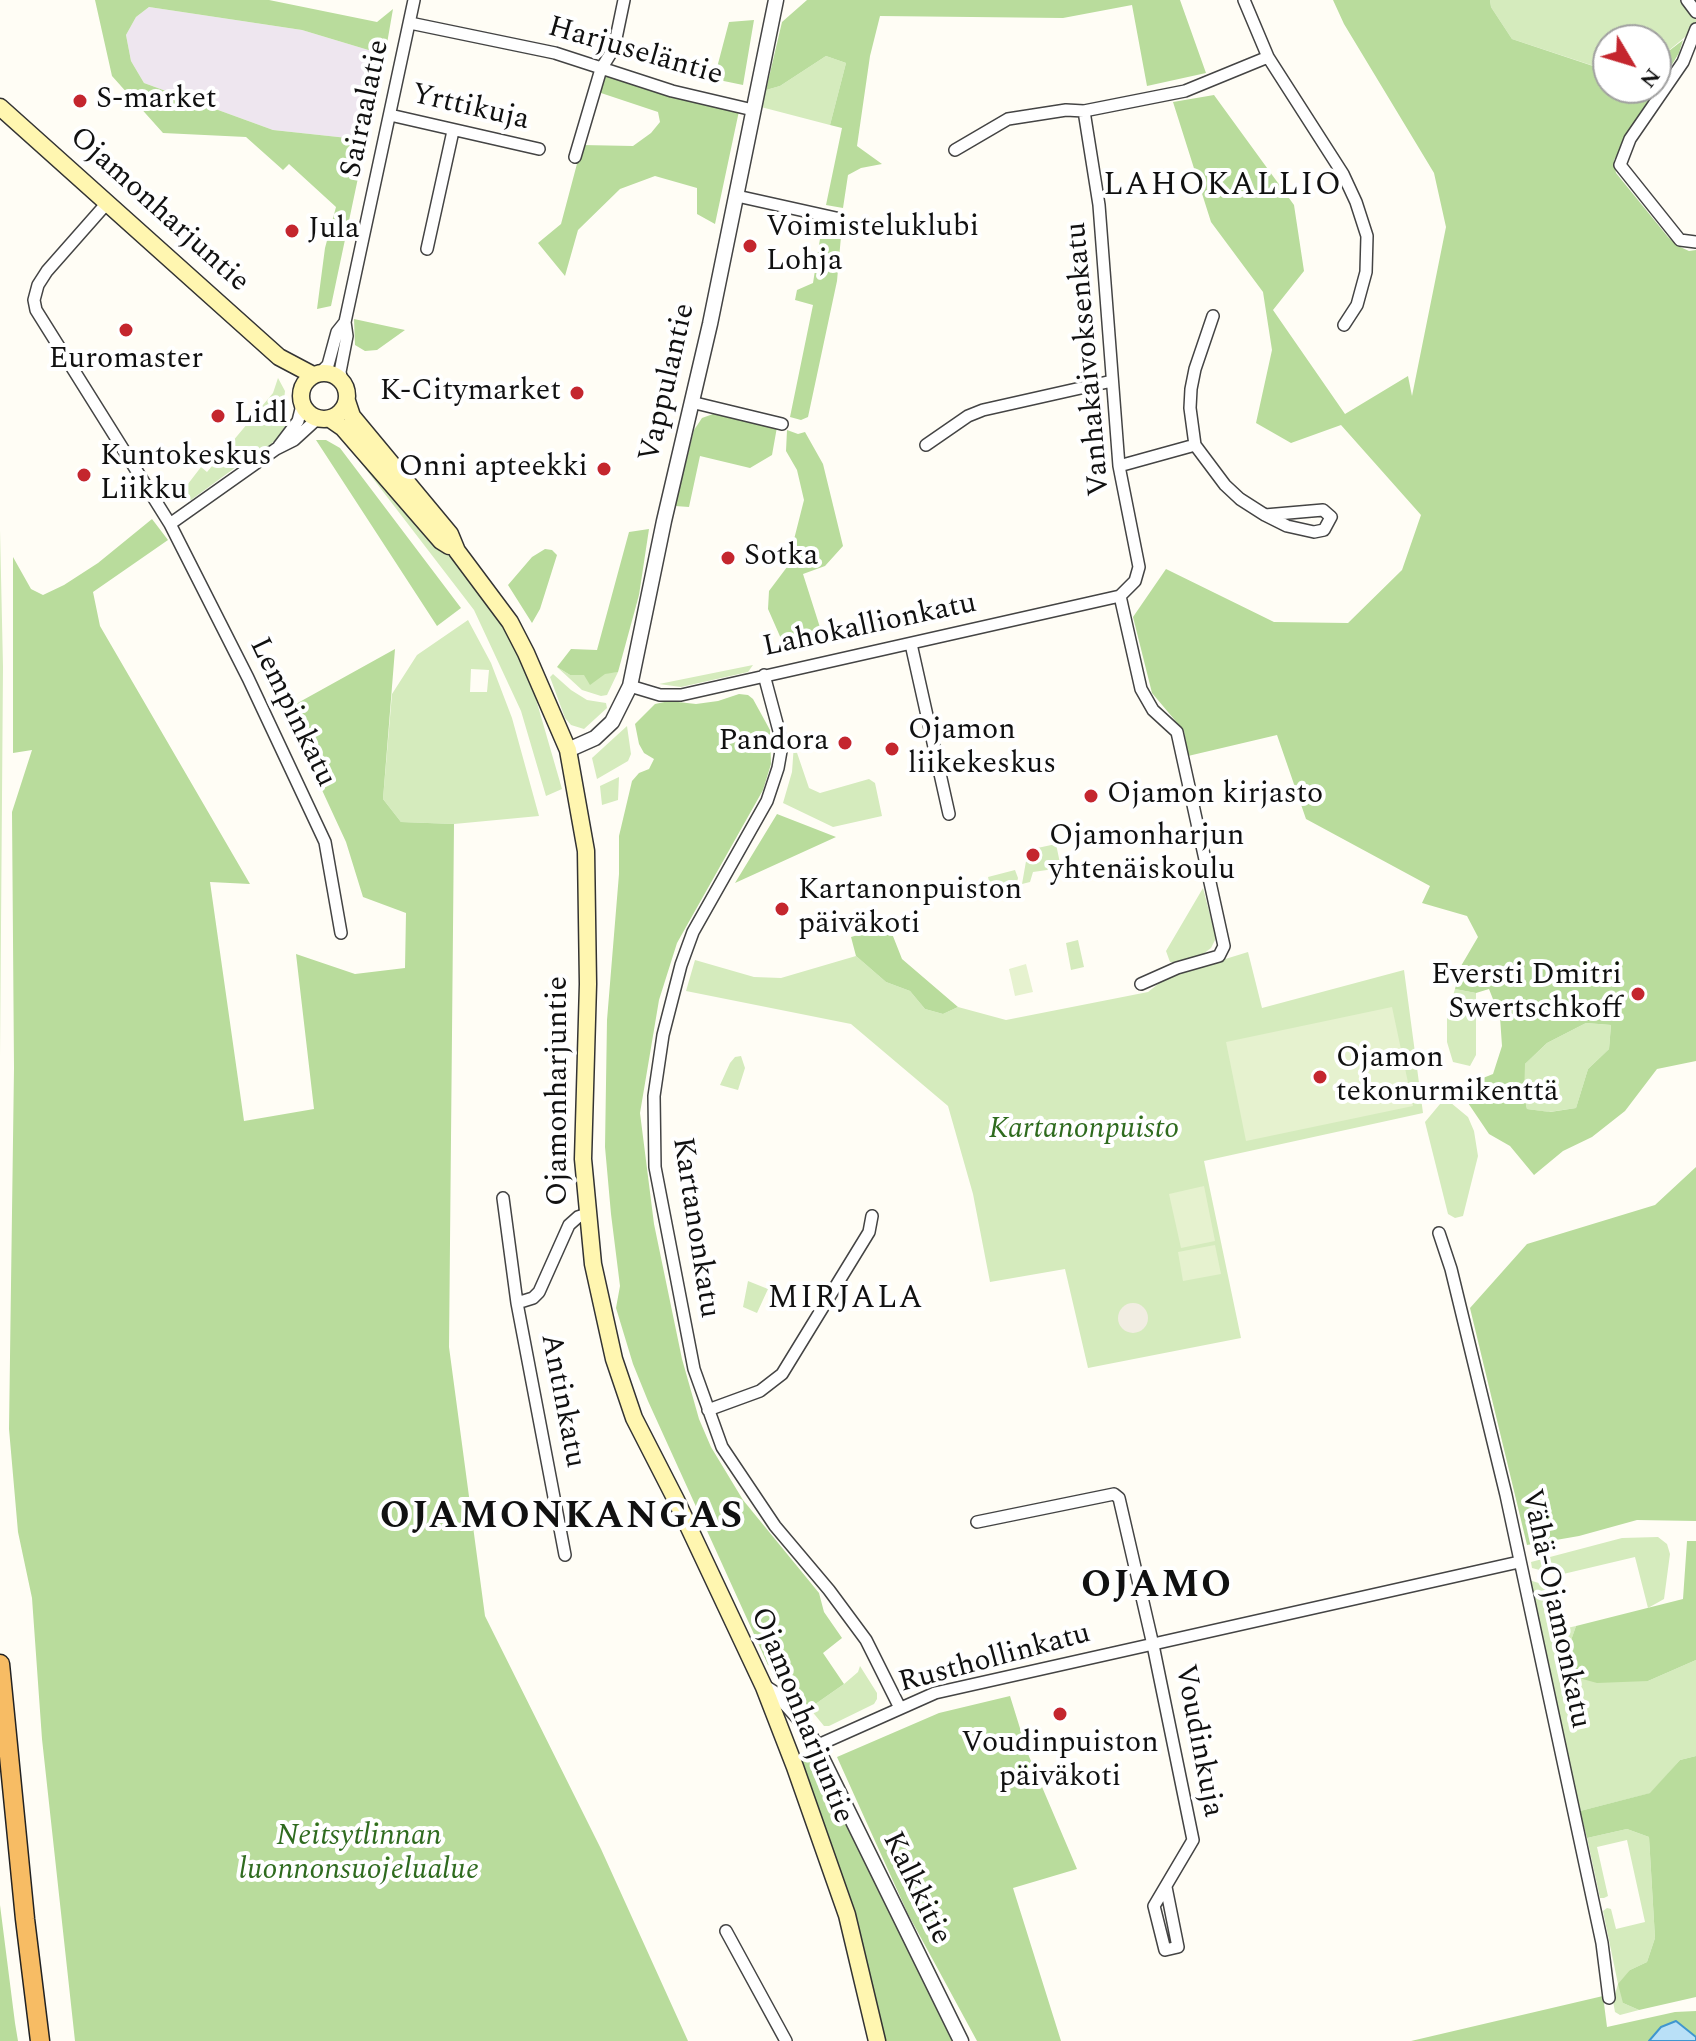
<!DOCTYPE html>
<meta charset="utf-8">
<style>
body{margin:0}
#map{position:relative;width:1696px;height:2041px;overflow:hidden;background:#fffdf5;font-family:Spectral,serif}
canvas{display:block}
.north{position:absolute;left:1592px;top:24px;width:80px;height:80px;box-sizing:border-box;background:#fff;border:2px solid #a0a0a0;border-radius:50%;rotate:128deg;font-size:22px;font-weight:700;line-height:32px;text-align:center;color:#111}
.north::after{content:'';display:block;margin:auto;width:28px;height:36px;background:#c4262e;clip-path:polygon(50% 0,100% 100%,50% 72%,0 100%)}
</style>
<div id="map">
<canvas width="1696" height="2041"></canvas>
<div class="north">N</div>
</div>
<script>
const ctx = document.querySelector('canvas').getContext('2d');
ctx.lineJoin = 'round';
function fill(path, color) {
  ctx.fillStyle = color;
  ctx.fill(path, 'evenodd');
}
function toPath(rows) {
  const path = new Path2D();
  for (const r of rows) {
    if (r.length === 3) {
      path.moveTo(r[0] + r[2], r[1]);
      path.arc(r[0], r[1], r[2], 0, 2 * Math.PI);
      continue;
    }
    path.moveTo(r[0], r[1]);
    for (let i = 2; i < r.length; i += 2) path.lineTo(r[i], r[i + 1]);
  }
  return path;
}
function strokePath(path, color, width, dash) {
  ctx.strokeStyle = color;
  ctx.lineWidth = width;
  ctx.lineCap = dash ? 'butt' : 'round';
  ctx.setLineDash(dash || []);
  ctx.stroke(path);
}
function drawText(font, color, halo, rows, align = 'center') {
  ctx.font = font + ' Spectral,serif';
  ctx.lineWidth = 8;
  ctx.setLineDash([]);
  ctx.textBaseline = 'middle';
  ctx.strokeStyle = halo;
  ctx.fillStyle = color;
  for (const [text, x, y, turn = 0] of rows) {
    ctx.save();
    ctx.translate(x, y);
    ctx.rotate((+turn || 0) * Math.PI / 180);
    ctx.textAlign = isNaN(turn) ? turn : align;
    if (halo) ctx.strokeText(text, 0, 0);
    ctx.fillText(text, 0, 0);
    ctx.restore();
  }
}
const industrial = toPath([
 [149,7,302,30,385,55,366,140,273,130,144,83,131,61,126,35,136,17]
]);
const green = toPath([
 [1490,0,1696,0,1696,28,1656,61,1656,40,1608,40,1608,68,1603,69,1512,39,1491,7],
 [826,56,846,63,830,125,761,107,766,90,780,86],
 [278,378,285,391,283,408,287,422,282,434,260,454,247,459,191,500,184,500,181,493,201,467,207,472,273,393],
 [347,440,433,543,456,561,504,626,531,682,562,789,546,796,521,711,474,610,348,446],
 [0,530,3,667,0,1057],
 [468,620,491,663,512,718,539,816,454,824,401,822,383,799,392,694,417,655],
 [471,669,489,670,487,692,470,692],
 [753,665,748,672,681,687,659,684],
 [557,667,570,675,618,672,607,695,601,696,582,690],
 [553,674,571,690,587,700,606,703,607,708,584,729,571,725,565,718,550,677],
 [627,726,631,754,628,761,597,779,592,758],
 [794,744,809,788,820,793,869,779,875,783,882,816,833,827,783,803,792,772],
 [619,777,618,800,602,805,600,786],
 [1056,844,1061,868,1033,872,1030,882,1022,884,1028,850],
 [1015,870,1018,878,1016,886,992,893,988,877],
 [1203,888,1216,938,1211,948,1203,954,1176,963,1170,962,1166,951],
 [1078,940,1084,967,1071,970,1066,943],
 [1248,952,1262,1008,1404,970,1423,1113,1204,1161,1241,1338,1088,1368,1065,1269,990,1282,973,1194,948,1106,851,1024,686,991,695,960,754,977,781,978,856,956,886,982,910,991,925,1009,943,1014,958,1007,1006,1020,1148,992,1167,977],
 [1455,989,1476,993,1476,1055,1470,1066,1453,1062,1447,1042,1447,1015],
 [1586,1023,1611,1025,1609,1049,1588,1069,1576,1108,1549,1112,1527,1109,1524,1096,1524,1065,1547,1043],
 [741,1056,745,1068,738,1090,720,1085,730,1063,735,1057],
 [1445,1098,1468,1117,1474,1131,1478,1156,1463,1216,1455,1218,1448,1214,1425,1122],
 [748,1281,768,1289,757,1313,743,1307],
 [1658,1537,1667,1544,1670,1554,1664,1599,1648,1608,1635,1557,1559,1575,1532,1568,1531,1562,1622,1538],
 [1529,1580,1545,1585,1554,1592,1563,1629,1576,1626,1569,1646,1648,1681,1696,1660,1696,1756,1680,1760,1651,1793,1580,1811],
 [860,1666,877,1693,877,1699,874,1704,829,1726,824,1726,806,1704,814,1705,844,1684,858,1672],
 [1627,1829,1649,1837,1655,1938,1647,1962,1630,1970,1623,2003,1639,2010,1620,2015,1615,2012,1613,2001,1618,1984,1603,1911,1607,1908,1611,1909,1616,1929,1645,1922,1627,1840,1597,1847,1608,1896,1604,1898,1600,1898,1587,1838]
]);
const forest = toPath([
 [95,0,269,0,377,22,393,9,385,55,302,30,149,7,136,17,126,35,131,61,144,83,273,130,366,140,331,306,317,309,325,248,336,207,289,164,283,170,246,137,163,133,112,76],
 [807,0,1180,0,1206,73,1147,86,1132,5,1063,18,880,16,870,56,857,146,882,164,861,168,848,175,843,208,826,205,842,128,830,125,846,63,826,56,780,86,766,90,782,22],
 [1333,0,1490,0,1491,7,1512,39,1602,69,1608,68,1608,88,1656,88,1656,61,1683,40,1679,53,1614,160,1616,173,1668,237,1678,246,1689,251,1696,250,1696,1061,1657,1069,1625,1111,1592,1137,1563,1151,1534,1175,1510,1146,1489,1134,1464,1097,1478,1080,1493,1074,1502,1046,1500,1017,1489,989,1476,993,1455,989,1461,966,1478,937,1467,916,1422,903,1430,886,1306,819,1277,735,1188,756,1184,731,1152,693,1133,617,1166,569,1274,622,1348,623,1402,570,1421,515,1341,425,1291,443,1256,423,1272,350,1263,292,1211,222,1173,102,1214,95,1294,205,1304,271,1273,310,1345,414,1408,376,1412,396,1446,227,1434,173,1344,24],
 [1586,1023,1611,1025,1609,1049,1588,1069,1576,1108,1550,1112,1527,1109,1524,1096,1525,1064,1547,1043],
 [754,20,743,85,714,79,729,22],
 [605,74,739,111,715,224,697,214,697,188,655,176,620,189,578,230,565,276,538,243,561,224,582,145,633,146,651,133,660,122,658,112,598,92],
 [823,220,842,225,837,281,808,417,801,420,790,417,813,305,795,300,797,290,813,283],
 [354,319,405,330,377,350,365,351,355,345],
 [713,414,777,427,772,455,750,468,700,456,689,507,675,506,694,430,702,418],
 [787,430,798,434,805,432,823,464,843,546,825,566,803,574,824,640,786,650,768,609,769,591,787,567,804,500,797,470,786,451],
 [316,440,326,440,340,448,461,608,437,626],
 [152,519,168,540,93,592,100,626,250,884,210,882,244,1121,314,1109,296,954,355,974,405,968,406,913,363,897,346,842,285,710,395,649,383,799,401,822,454,824,449,1347,485,1616,601,1849,688,2041,75,2041,42,1739,32,1598,18,1532,9,1429,14,1068,12,812,32,750,13,753,13,557,31,589,43,595,64,585,98,563],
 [649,529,639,595,618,672,605,674,590,685,584,675,570,675,557,667,571,649,597,650,629,532],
 [545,549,552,550,557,555,540,609,532,623,508,585,532,557],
 [739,694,748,695,753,699,770,730,771,764,763,790,677,943,659,1000,640,1113,654,1224,682,1359,699,1419,711,1447,743,1500,819,1593,824,1612,842,1638,823,1653,844,1684,814,1705,806,1704,781,1669,768,1665,648,1401,633,1364,616,1308,620,1286,611,1214,605,1147,607,1020,619,874,619,836,632,781,639,773,649,769,654,759,644,753,639,744,635,724,655,704,669,701,696,704,718,701],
 [777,814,836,837,735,883],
 [889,926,902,959,958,1007,943,1014,925,1009,910,991,886,982,856,956,851,937],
 [1696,1167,1696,1521,1637,1520,1579,1536,1527,1545,1470,1308,1527,1244,1655,1205],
 [1687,1541,1696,1541,1696,1660,1648,1681,1597,1683,1568,1675,1569,1646,1576,1626,1683,1599],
 [1010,1696,1028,1754,1077,1869,1013,1888,1061,2041,977,2041,908,1914,837,1757,939,1713],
 [811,1752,838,1802,954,2041,885,2041,847,1893,801,1759],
 [1696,1756,1696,1997,1639,2010,1623,2003,1618,1984,1630,1970,1647,1962,1655,1938,1649,1837,1627,1829,1587,1838,1580,1811,1650,1793,1680,1760],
 [0,1905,15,2023,18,2041,0,2041],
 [1603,1996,1607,2027,1675,2012,1696,2011,1696,2037,1691,2033,1661,2027,1649,2041,1411,2041]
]);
const pitch = toPath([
 [1026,964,1033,992,1015,996,1009,969],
 [1392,1007,1413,1106,1246,1141,1226,1042],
 [1204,1186,1215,1241,1181,1248,1169,1194],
 [1215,1245,1221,1274,1183,1281,1178,1252]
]);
const plaza = toPath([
 [1133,1318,15]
]);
const water = toPath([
 [1676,2021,1696,2037,1696,2041,1649,2041,1661,2027,1676,2021]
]);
const minor = toPath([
 [1244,0,1268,57,1343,174,1356,202,1367,236,1366,272,1357,305,1344,325],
 [1687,0,1696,12],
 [410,23,555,53,672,91,753,110],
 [1696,29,1683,62,1630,139,1620,165,1680,240,1696,242],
 [390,115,539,149],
 [955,150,1008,119,1066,110,1084,111,1185,91,1268,57],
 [575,157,601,69,614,48,624,0],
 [737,196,836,218],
 [107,203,47,271,38,285,34,300,36,310,170,524,248,678,325,842,341,933],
 [427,249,453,131],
 [1213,316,1195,369,1191,389,1190,408,1195,445,1225,485,1240,499,1265,515,1287,526,1314,532,1324,530,1331,517,1323,510,1265,515],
 [320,373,328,365,337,332,345,322],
 [342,381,340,372,347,336,345,322,414,0],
 [691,402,782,424],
 [926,445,968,416,983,410,1112,381],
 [279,446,298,421,302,405],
 [1119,466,1195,445],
 [170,524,276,449,294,440,317,419],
 [1120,596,1141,689,1153,710,1177,732,1224,946,1219,956,1177,968,1141,984],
 [911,644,949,814],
 [764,675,779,731,781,751,778,768,767,801,693,932,681,965,663,1035,654,1096,655,1167,694,1369,722,1447,775,1526,829,1590,866,1640,900,1708],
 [630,686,660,695,681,695,1120,596,1135,581,1139,567,1119,466,1099,205,1084,111],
 [503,1198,517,1303,565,1555],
 [1439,1233,1451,1269,1506,1495,1602,1943,1609,1998],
 [517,1303,533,1298,539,1292,569,1225,578,1217,587,1214],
 [708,1410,760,1391,782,1374,869,1232,872,1216],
 [977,1522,1114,1494,1119,1498,1153,1645,1193,1840,1154,1906,1165,1950,1178,1947,1166,1887],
 [816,1746,935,1693,1519,1562],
 [726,1931,786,2041]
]);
const tertiary = toPath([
 [568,750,595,738,612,722,630,686,664,521,710,324,776,0],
 [764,1687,781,1698,800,1719,816,1746,961,2041]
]);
const secondary = toPath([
 [0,107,279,357,313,375],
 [324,396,23],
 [347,401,352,416,450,534,457,551,510,622,526,653,568,750,586,851,588,984,583,1159,593,1264,614,1359,634,1418,676,1500,764,1687,795,1767,847,1915,877,2041],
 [330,419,343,428,441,541,449,546]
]);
const trunk = toPath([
 [0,1664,25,1919,40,2041]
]);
const markers = [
 [80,101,8,"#c4262e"],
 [292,231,8,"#c4262e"],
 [750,246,8,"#c4262e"],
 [126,330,8,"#c4262e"],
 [577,393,8,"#c4262e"],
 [218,416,8,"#c4262e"],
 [604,469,8,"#c4262e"],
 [84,475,8,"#c4262e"],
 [728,558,8,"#c4262e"],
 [845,743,8,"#c4262e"],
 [892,749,8,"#c4262e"],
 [1091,796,8,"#c4262e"],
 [1033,855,8,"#c4262e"],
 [782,909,8,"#c4262e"],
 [1638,994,8,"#c4262e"],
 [1320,1077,8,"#c4262e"],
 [1060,1714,8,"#c4262e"]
];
const streetNames = [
 ["Harjuseläntie",635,53,16],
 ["Sairaalatie",367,109,-78],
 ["Yrttikuja",470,109,13],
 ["Ojamonharjuntie",158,211,42],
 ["Vanhakaivoksenkatu",1090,359,-95],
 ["Vappulantie",669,383,-77],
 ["Lahokallionkatu",870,627,-12],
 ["Lempinkatu",291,713,64],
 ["Ojamonharjuntie",560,1091,-90],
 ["Kartanonkatu",694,1228,81],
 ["Antinkatu",561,1401,79],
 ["Vähä-Ojamonkatu",1554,1609,78],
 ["Rusthollinkatu",995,1660,-15],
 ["Ojamonharjuntie",800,1716,68],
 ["Voudinkuja",1197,1741,79],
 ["Kalkkitie",915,1889,64]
];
const poiNames = [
 ["S-market",96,101],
 ["Voimisteluklubi",766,229],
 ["Lohja",766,263],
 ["Jula",308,231],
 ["Euromaster",126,361,"center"],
 ["K-Citymarket",561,393,"right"],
 ["Lidl",234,416],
 ["Kuntokeskus",100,458],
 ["Liikku",100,492],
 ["Onni apteekki",588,469,"right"],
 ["Sotka",744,558],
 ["Ojamon",908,732],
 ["liikekeskus",908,766],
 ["Pandora",829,743,"right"],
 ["Ojamon kirjasto",1107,796],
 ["Ojamonharjun",1049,838],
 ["yhtenäiskoulu",1049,872],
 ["Kartanonpuiston",798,892],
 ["päiväkoti",798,926],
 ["Eversti Dmitri",1622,977,"right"],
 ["Swertschkoff",1622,1011,"right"],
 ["Ojamon",1336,1060],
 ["tekonurmikenttä",1336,1094],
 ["Voudinpuiston",1060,1745,"center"],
 ["päiväkoti",1060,1779,"center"]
];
const parkNames = [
 ["Kartanonpuisto",1084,1131],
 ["Neitsytlinnan",359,1838],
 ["luonnonsuojelualue",359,1872]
];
const neighbourhoodNames = [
 ["LAHOKALLIO",1223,188],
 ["MIRJALA",846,1301]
];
const districtNames = [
 ["OJAMONKANGAS",562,1520],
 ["OJAMO",1157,1589]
];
fill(industrial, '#eee6ef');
fill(green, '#d5ebbd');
fill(forest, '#b9dc9c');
fill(pitch, '#e6f2cf');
fill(plaza, '#f1ede2');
fill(water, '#b9e0f7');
strokePath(water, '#3f96cf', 2);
strokePath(minor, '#444', 14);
strokePath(tertiary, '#444', 17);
strokePath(secondary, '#333', 19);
strokePath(trunk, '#222', 21);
strokePath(minor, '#fff', 11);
strokePath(tertiary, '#fff', 14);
strokePath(secondary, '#fff6b0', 16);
strokePath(trunk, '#f7bc64', 18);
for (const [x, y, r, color] of markers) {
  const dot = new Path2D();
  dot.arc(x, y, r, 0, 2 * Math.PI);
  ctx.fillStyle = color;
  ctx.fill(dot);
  strokePath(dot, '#fff', 3);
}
drawText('30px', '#111', '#fff', streetNames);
drawText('30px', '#111', '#fff', poiNames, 'left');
drawText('italic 30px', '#2f6b1f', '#fff', parkNames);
ctx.letterSpacing = '2px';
drawText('32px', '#111', '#fff', neighbourhoodNames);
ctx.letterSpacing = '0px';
ctx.letterSpacing = '2px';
drawText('bold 38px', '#111', '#fff', districtNames);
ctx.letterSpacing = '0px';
</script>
